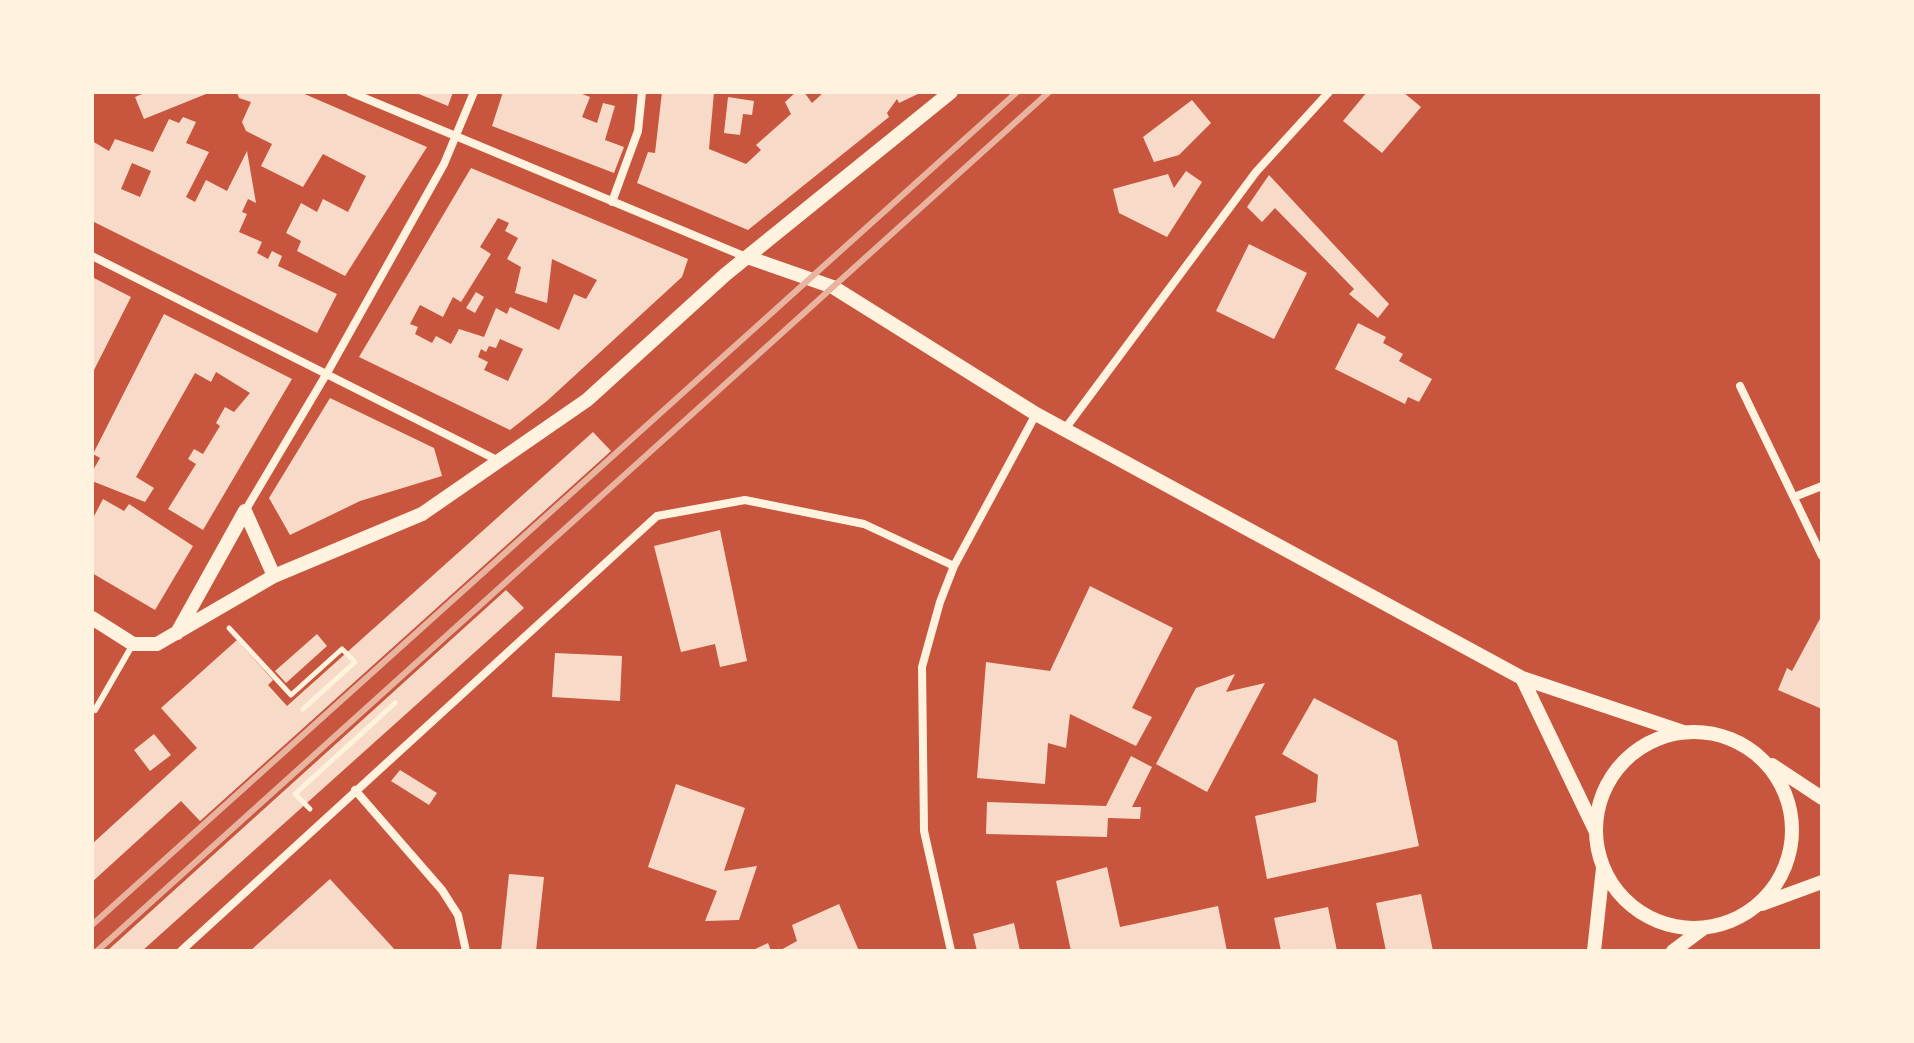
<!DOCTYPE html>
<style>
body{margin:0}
#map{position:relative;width:1914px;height:1043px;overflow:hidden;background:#c8553d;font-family:"Golos Text",sans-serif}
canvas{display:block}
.frame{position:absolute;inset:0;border:94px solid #fff3e0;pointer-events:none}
</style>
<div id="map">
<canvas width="1914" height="1043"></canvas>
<div class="frame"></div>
</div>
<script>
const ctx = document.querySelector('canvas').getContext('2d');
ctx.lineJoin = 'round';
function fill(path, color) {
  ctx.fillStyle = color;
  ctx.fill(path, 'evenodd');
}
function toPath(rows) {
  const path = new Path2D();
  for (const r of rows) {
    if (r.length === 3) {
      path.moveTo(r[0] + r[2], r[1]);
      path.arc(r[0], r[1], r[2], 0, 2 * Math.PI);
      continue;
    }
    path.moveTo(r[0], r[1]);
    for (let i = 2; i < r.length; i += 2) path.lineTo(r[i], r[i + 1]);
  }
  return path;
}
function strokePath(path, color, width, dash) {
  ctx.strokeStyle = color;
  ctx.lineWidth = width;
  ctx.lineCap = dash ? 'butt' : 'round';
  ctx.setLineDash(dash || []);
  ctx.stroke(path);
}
const building = toPath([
 [147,92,211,92,144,119,135,97],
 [237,92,300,92,427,147,345,276,297,251,301,241,286,233,301,203,317,212,323,199,348,212,366,176,323,154,303,187,261,166,272,144,246,131,242,122,251,102,239,98],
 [414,92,453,92,448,106],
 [503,92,577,92,590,97,582,117,597,123,603,103,615,106,605,140,624,147,614,173,492,126],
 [662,92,714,92,709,149,746,164,761,150,756,145,791,114,785,102,796,92,804,92,812,103,824,92,922,92,899,103,897,99,887,113,889,117,748,230,637,183,648,152,655,153],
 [1367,92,1403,92,1421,107,1382,153,1343,121],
 [728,97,754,101,752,115,743,114,740,135,724,133],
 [1192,100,1211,123,1179,155,1154,162,1143,137],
 [183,117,196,122,186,143,209,152,186,197,195,202,206,180,227,191,247,151,256,203,248,199,242,212,247,214,239,232,262,242,257,253,268,259,272,251,282,256,278,266,337,294,317,333,92,221,92,141,109,151,115,139,153,152,169,119,179,123],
 [132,163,151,171,140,197,121,189],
 [471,168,688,259,682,277,547,401,510,430,359,357],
 [498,218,509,223,505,231,518,238,507,259,521,267,515,293,547,303,552,259,597,280,586,299,574,294,559,330,510,307,507,314,496,308,484,337,459,329,451,344,436,336,432,343,415,334,418,327,410,324,420,305,443,317,453,297,461,302,491,254,480,247],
 [500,339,523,349,508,381,484,370,488,362,478,357,481,349,486,352,489,346,496,348],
 [1186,171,1202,182,1167,237,1119,213,1113,189,1168,174,1174,188],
 [1269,175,1389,304,1378,318,1349,294,1354,289,1275,208,1262,222,1247,207],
 [1249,244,1307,273,1274,339,1216,311],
 [92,277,131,297,92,374],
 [476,292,484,297,475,313,466,308],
 [164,314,292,379,203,530,168,509,196,464,188,459,194,449,203,454,220,426,216,423,225,407,234,412,250,393,216,372,211,382,195,373,136,477,154,488,145,502,92,481,92,472,100,458,93,454],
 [1358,323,1386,337,1383,343,1403,354,1399,361,1432,379,1419,402,1408,397,1405,404,1335,369],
 [330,398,434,448,442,476,360,501,290,535,269,498],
 [593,432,611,451,200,821,181,801,92,882,92,844,197,748,161,708,237,640,273,680,268,685,287,706],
 [103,499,124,511,129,504,193,546,155,610,92,573,92,520],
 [720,530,747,661,720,667,715,644,681,652,654,546],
 [1090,586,1173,628,1132,708,1152,717,1136,746,1070,714,1066,748,1048,743,1045,784,977,778,986,662,1050,671],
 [506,590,524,608,142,951,107,951],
 [1822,615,1822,709,1778,690,1787,668,1792,671],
 [317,634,327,646,286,683,275,671],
 [555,653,622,656,620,701,552,697],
 [1235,674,1226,692,1265,683,1207,792,1156,764,1196,688],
 [1314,698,1397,741,1419,846,1267,879,1255,816,1316,802,1318,775,1282,754],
 [154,734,171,755,150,771,134,750],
 [1131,756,1152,767,1132,807,1141,807,1140,819,1108,818,1107,837,986,834,987,802,1106,806],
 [400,770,437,793,429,805,391,781],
 [676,784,745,808,724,871,757,866,739,920,705,921,717,891,648,867],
 [1107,867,1120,927,1218,906,1227,951,1071,951,1056,881],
 [509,874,544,877,536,951,501,951],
 [330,879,396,951,250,951],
 [1421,894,1433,951,1386,951,1376,903],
 [839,904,859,951,779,951,797,941,792,925],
 [1328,907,1337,951,1281,951,1274,918],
 [1014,923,1020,951,977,951,973,934],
 [768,943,771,951,751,951]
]);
const path = toPath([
 [229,628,291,695,342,649,355,662,303,709],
 [310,809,295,794,395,703]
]);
const service = toPath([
 [95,710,133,644]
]);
const minor = toPath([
 [350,92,746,257],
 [612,202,638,131,642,92],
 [92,256,499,461],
 [1740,386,1822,556],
 [1065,429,1256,172,1329,92],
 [1794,497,1822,486],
 [245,511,327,373,444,164,474,92],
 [355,790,442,890,458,915,466,951],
 [181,951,657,516,745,500,864,524,954,566],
 [951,951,924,831,922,667,940,602,954,566,1036,414]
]);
const tertiary = toPath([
 [747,257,833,287,1036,414,1522,678,1683,732],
 [245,511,274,576],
 [92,618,133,644,157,644,274,576,422,514,587,400,726,274,951,92],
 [177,633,245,511],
 [1522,678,1596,832],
 [1694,830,98],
 [1772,765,1822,798],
 [1762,904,1822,882],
 [1594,951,1603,868],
 [1673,951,1704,928]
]);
const rail = toPath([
 [92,925,1017,92],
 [97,951,1049,92]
]);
fill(building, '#f7dbc8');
strokePath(path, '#fff3e0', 5);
strokePath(service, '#fff3e0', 6);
strokePath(minor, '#fff3e0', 8);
strokePath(tertiary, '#fff3e0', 14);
strokePath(rail, '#e9b49f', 6);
</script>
